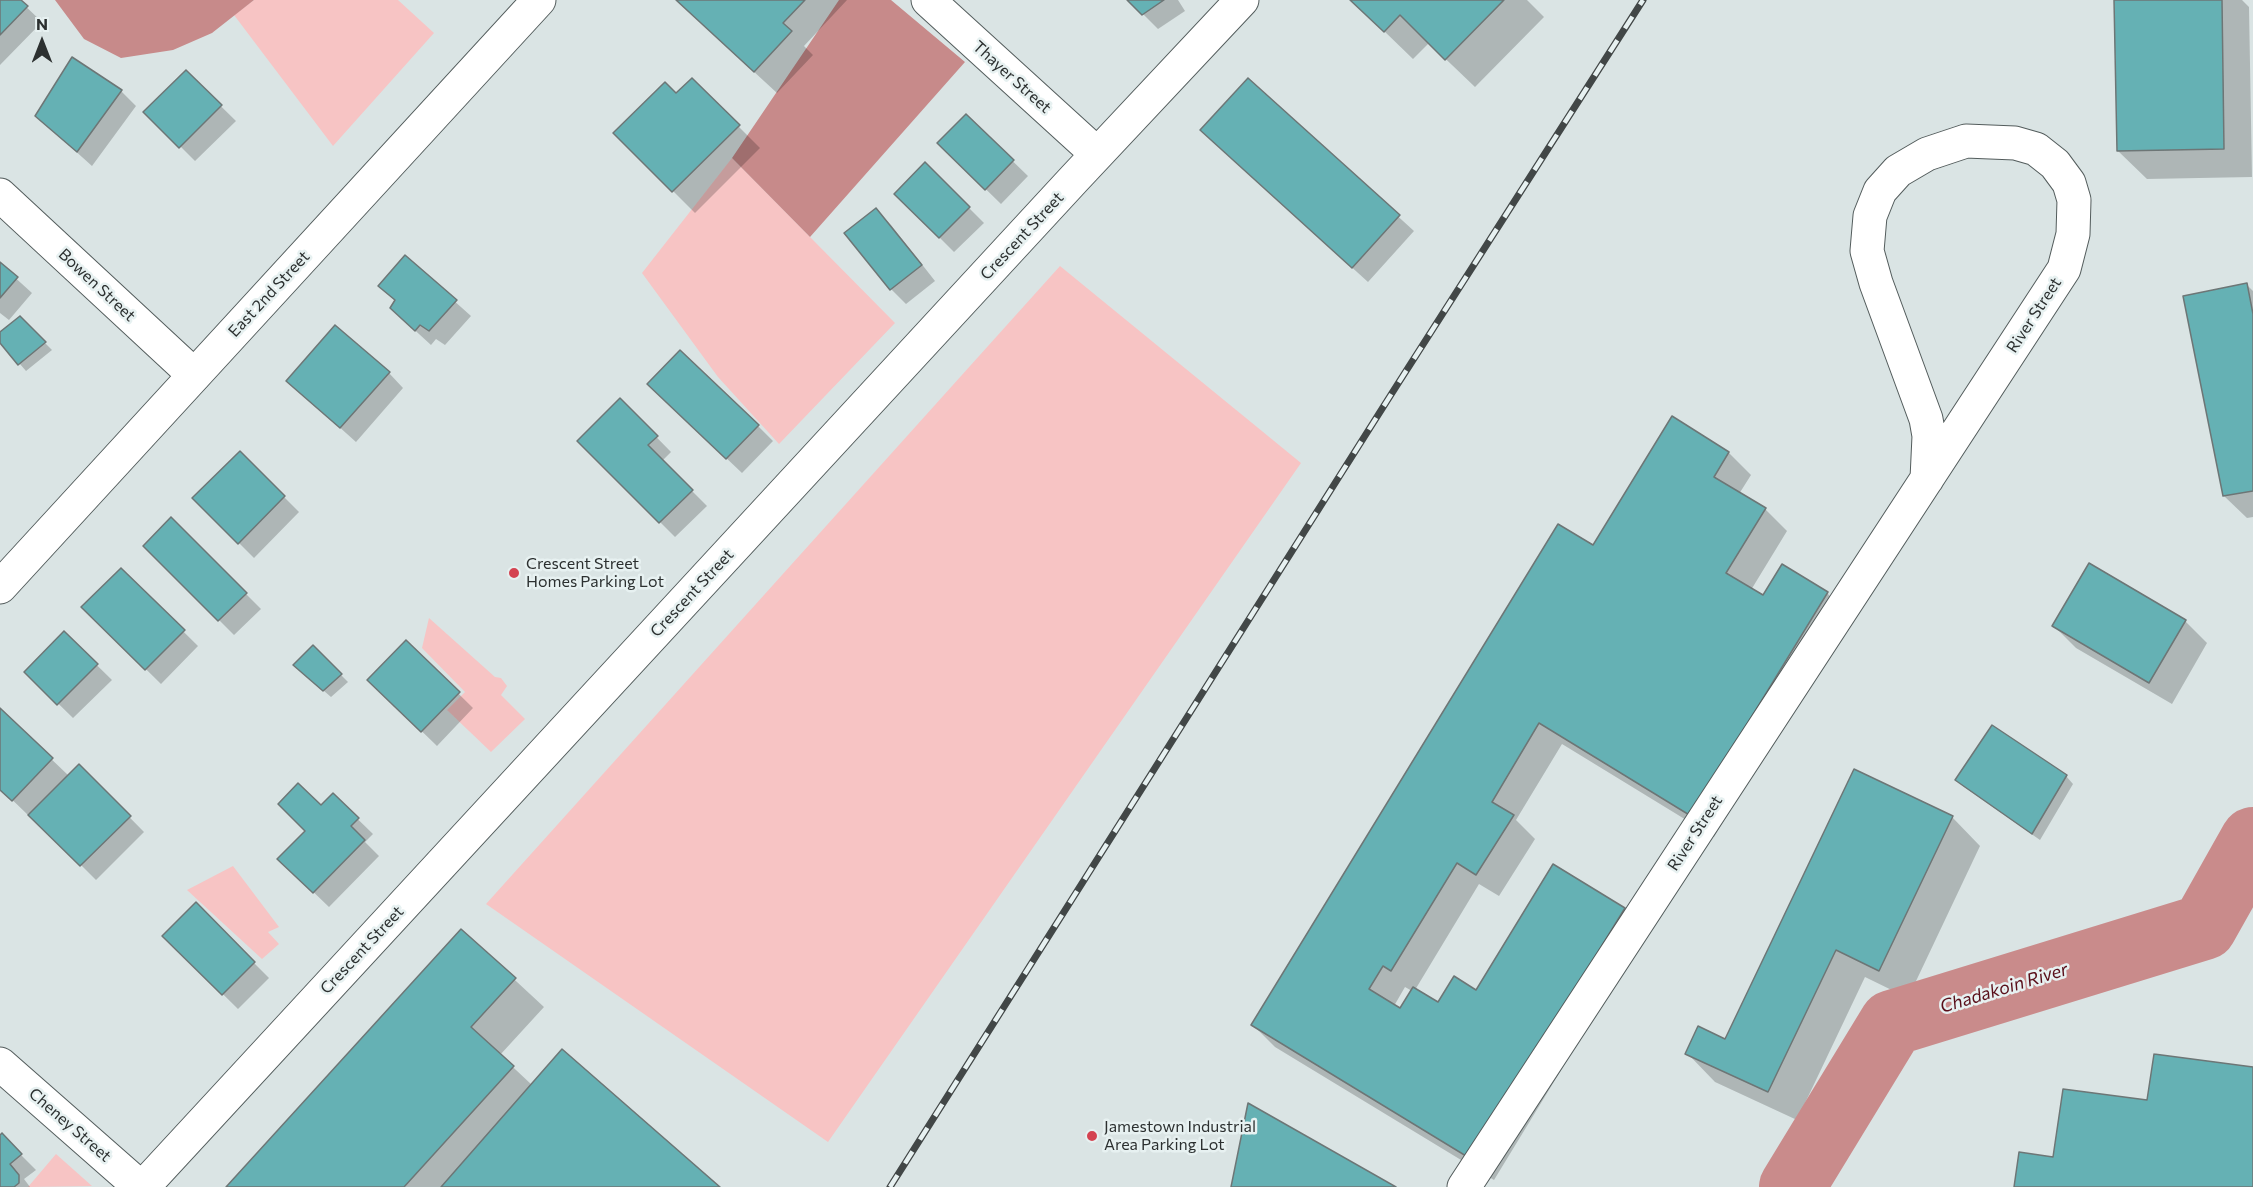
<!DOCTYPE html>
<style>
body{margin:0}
#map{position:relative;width:2253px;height:1187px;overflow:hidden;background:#dae4e4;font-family:Commissioner,sans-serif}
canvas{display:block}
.north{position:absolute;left:12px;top:12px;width:60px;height:60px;-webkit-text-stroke:4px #e7f1f1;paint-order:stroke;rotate:0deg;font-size:16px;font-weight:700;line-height:24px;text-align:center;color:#2c3030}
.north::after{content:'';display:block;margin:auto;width:21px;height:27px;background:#2c3030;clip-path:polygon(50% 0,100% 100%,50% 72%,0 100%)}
</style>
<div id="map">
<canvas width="2253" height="1187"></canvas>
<div class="north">N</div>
</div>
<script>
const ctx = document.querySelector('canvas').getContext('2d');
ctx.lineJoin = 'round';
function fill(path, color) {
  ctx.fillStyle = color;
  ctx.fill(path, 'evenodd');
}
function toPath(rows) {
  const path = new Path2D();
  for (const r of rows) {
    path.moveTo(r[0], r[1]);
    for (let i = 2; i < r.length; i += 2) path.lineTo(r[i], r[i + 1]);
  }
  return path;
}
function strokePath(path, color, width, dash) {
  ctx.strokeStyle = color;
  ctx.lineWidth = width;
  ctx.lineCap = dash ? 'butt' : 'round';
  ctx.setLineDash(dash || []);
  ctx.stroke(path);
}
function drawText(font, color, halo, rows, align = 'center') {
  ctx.font = font + ' Commissioner,sans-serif';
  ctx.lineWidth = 5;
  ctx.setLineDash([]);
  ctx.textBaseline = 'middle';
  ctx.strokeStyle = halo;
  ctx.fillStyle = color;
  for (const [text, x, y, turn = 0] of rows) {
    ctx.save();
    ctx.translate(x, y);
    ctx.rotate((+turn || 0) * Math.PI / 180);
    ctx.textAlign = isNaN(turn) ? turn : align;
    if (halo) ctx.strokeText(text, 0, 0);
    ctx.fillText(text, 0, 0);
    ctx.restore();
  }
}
const green = toPath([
 [254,0,398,0,434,33,333,146,234,15],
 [732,158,895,323,779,444,718,377,642,273],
 [1060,266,1301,463,828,1142,486,904],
 [429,618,495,677,501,678,507,686,501,695,525,719,491,752,447,710,465,692,422,648],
 [233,866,279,927,268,932,279,944,262,959,187,890],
 [56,1154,92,1186,28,1187]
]);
const forest = toPath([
 [55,0,254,0,212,33,173,50,121,58,84,39],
 [839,0,891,0,965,62,810,237,732,158]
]);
const shadow = toPath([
 [0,0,19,0,42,22,0,65],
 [676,0,847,0,804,46,813,55,777,93],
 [1129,0,1178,0,1185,11,1158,29],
 [1352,0,1527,0,1544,17,1475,87,1429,43,1413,59],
 [2116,0,2242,0,2249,7,2252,177,2147,179,2118,151],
 [186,72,236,121,195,161,146,112],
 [692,80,760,148,695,213,615,133,676,96],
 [1248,80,1414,231,1368,282,1217,145],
 [121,91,136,106,92,166,52,130],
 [966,116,1028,176,1001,204,954,158],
 [925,164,984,223,954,252,896,194],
 [876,210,891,225,935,281,906,304,891,289],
 [405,257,471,316,445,345,436,339,431,345,407,323,392,308,396,302,380,286],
 [0,264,32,293,9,320,0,313],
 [2246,284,2253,291,2253,517,2247,518,2224,496],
 [20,318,52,350,26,371,0,341,0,334],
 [389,373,403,388,356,442,288,381],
 [664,399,758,426,773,441,742,473],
 [620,400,671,452,662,461,707,506,675,537,579,441],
 [240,453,299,512,254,558,194,498],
 [1729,453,1751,475,1739,494,1765,509,1787,531,1751,590,1763,597,1783,566,1827,593,1849,616,1714,837,1562,744,1516,820,1535,839,1499,896,1479,884,1415,990,1439,1004,1477,992,1624,909,1646,931,1494,1180,1275,1047,1253,1025,1593,547],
 [1405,987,1412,991,1401,1010,1394,1006],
 [171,519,261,609,234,635,145,546],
 [121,570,198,646,161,684,83,607],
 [2185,621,2207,643,2172,704,2076,648,2054,626],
 [64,633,112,680,73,718,26,672],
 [406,642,473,708,437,746,369,680],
 [313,647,348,682,331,697,302,672],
 [0,710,69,776,79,766,144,832,96,880,29,813,28,815,0,788],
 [2066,776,2073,784,2040,840,1964,787,1957,780],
 [333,795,373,834,365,842,379,856,329,907,279,859,307,831,321,808],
 [1952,817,1980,846,1908,998,1865,977,1797,1120,1715,1082,1687,1053,1726,1041],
 [196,905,269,978,238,1009,164,936],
 [462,931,544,1007,500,1055,532,1085,718,1187,228,1187],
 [2,1136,36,1170,24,1179,30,1187,0,1187,0,1137]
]);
const river = toPath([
 [1792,1187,1892,1023,2204,927,2253,840]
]);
const building = toPath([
 [0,0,21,0,28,6,0,35,0,0],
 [676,0,805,0,783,23,792,31,754,72,676,0],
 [1127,0,1164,0,1142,15,1127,0],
 [1350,0,1504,0,1445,60,1400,15,1384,32,1350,0],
 [2114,0,2222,0,2224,149,2117,151,2114,0],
 [72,57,122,90,77,152,35,116,72,57],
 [186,70,222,105,179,148,143,112,186,70],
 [692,78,740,125,672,192,613,133,665,82,676,93,692,78],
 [1248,78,1400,215,1352,268,1200,130,1248,78],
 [966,114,1014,160,985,190,937,143,966,114],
 [925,162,970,207,939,238,894,194,925,162],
 [876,208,922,265,890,290,844,233,876,208],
 [405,255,457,300,429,331,420,325,415,331,390,308,395,300,378,286,405,255],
 [0,262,18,277,0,298,0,262],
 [2247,283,2253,314,2253,491,2223,496,2183,296,2247,283],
 [20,316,46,342,18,365,0,343,0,332,20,316],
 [335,325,390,372,340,428,286,381,335,325],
 [680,350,759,425,726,459,647,384,680,350],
 [620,398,658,436,648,445,693,490,659,523,577,441,620,398],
 [1672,416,1729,452,1714,477,1766,508,1726,573,1763,595,1782,564,1828,592,1691,816,1539,723,1492,802,1514,815,1476,875,1457,863,1391,971,1383,966,1369,989,1400,1008,1413,987,1438,1002,1454,976,1476,990,1553,864,1625,908,1471,1159,1251,1025,1558,524,1593,545,1672,416],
 [240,451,285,496,238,544,192,498,240,451],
 [171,517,247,593,218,621,143,546,171,517],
 [2089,563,2186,620,2149,683,2052,626,2089,563],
 [121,568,185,630,145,670,81,607,121,568],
 [64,631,98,664,57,705,24,672,64,631],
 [406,640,460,692,421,732,367,680,406,640],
 [313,645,342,674,323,691,293,665,313,645],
 [0,708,53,758,12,801,0,790,0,708],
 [1992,725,2067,775,2032,834,1955,780,1992,725],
 [79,764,131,816,80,866,28,815,79,764],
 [1854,769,1953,816,1879,971,1836,950,1768,1092,1685,1054,1698,1026,1725,1039,1854,769],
 [298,783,321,805,333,793,359,818,351,826,365,840,313,893,277,859,305,831,278,804,298,783],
 [196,902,255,962,222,995,162,936,196,902],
 [461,929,516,978,471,1027,514,1066,404,1187,226,1187,461,929],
 [562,1049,720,1187,441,1187,562,1049],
 [2154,1054,2253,1067,2253,1187,2014,1187,2019,1152,2053,1157,2063,1089,2147,1100,2154,1054],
 [1248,1103,1396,1187,1231,1187,1248,1103],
 [2,1133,22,1154,10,1164,19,1175,19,1183,14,1187,0,1187,0,1135,2,1133]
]);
const minor = toPath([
 [928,0,1097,154],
 [0,195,194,375],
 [0,1064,140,1187],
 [143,1187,1074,179,1242,0],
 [1464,1187,2064,269,2073,234,2074,200,2069,183,2055,164,2036,149,2015,143,1966,141,1927,154,1898,171,1880,191,1870,216,1867,251,1876,283,1926,419,1929,436,1927,479]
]);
const major = toPath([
 [0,587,539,0]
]);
const rail = toPath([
 [890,1187,1392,393,1643,0]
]);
const markers = [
 [514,573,6,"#d44351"],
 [1092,1136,6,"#d44351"]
];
const streetNames = [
 ["Thayer Street",1012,77,42],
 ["Crescent Street",1022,236,-47],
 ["Bowen Street",97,285,43],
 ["East 2nd Street",269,294,-47],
 ["River Street",2034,315,-57],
 ["Crescent Street",692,593,-47],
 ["River Street",1695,833,-57],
 ["Crescent Street",362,950,-47],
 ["Cheney Street",70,1125,41]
];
const poiNames = [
 ["Crescent Street",526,564],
 ["Homes Parking Lot",526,582],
 ["Jamestown Industrial",1104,1127],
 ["Area Parking Lot",1104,1145]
];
const waterNames = [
 ["Chadakoin River",2004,988,-17]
];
fill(green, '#f7c4c4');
fill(forest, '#c78a8a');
fill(shadow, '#0003');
strokePath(river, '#c98b8b', 66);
fill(building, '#65b1b4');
strokePath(building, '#6d7676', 1.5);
strokePath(minor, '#535c5c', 35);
strokePath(major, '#535c5c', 35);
strokePath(minor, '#fff', 33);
strokePath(major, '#fff', 33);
strokePath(rail, '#424747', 7);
strokePath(rail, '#e7f1f1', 4.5, [14]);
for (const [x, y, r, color] of markers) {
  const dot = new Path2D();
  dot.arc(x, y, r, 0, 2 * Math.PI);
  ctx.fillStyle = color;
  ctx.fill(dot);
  strokePath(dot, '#e7f1f1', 2);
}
drawText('16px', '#2c3030', '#e7f1f1', streetNames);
drawText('16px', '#2c3030', '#e7f1f1', poiNames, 'left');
drawText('italic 18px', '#590e19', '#e7f1f1', waterNames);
</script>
